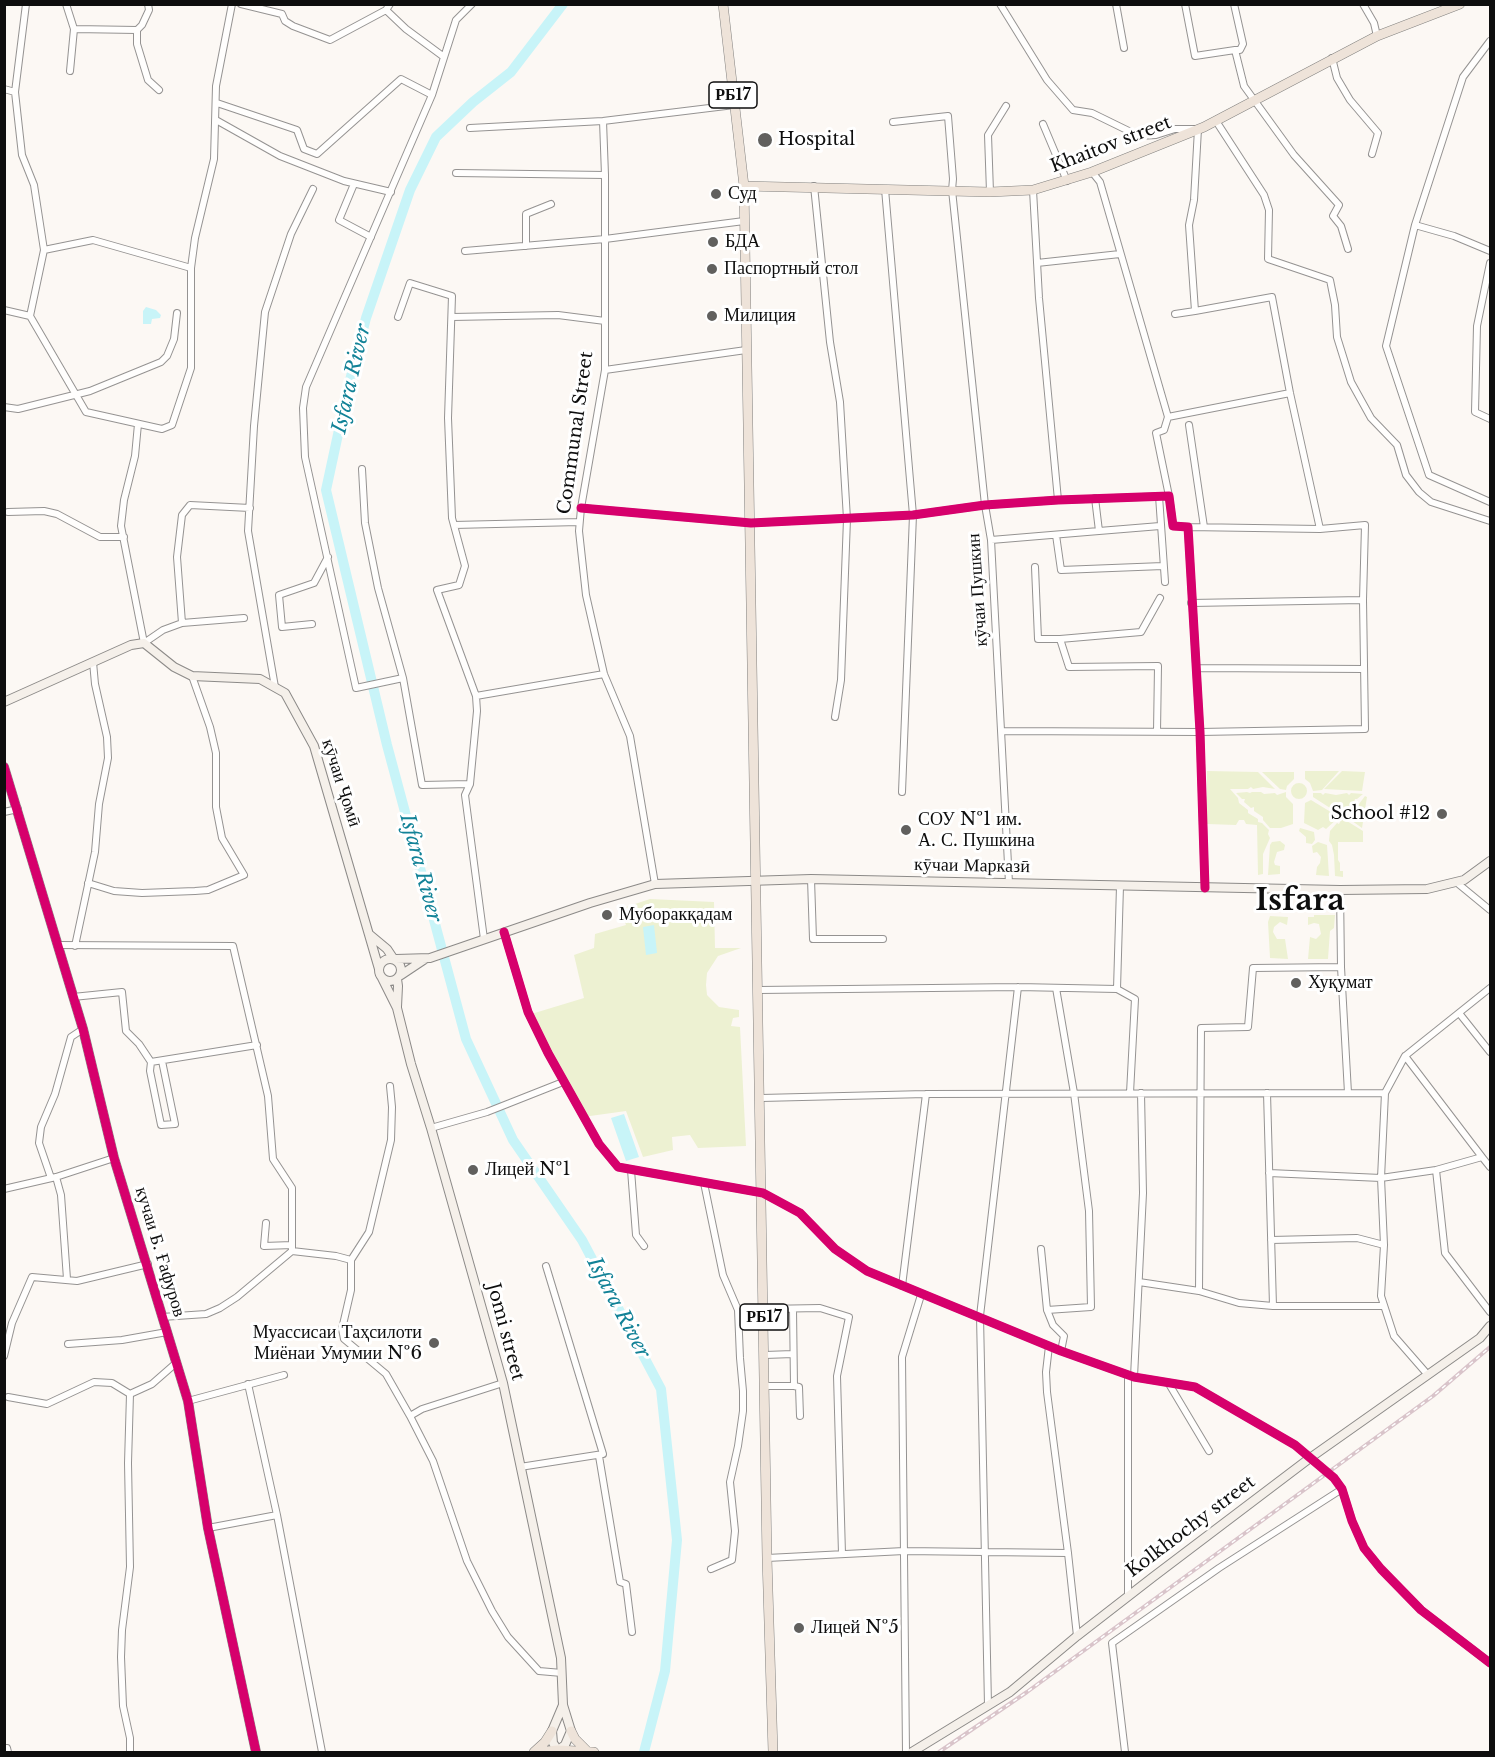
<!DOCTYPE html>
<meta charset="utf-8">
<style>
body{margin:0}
#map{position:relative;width:1495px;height:1757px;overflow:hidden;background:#fcf8f4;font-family:"Libre Baskerville",serif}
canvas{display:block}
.frame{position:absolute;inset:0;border:6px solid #0e0e0e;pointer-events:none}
</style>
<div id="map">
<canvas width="1495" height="1757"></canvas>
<div class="frame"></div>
</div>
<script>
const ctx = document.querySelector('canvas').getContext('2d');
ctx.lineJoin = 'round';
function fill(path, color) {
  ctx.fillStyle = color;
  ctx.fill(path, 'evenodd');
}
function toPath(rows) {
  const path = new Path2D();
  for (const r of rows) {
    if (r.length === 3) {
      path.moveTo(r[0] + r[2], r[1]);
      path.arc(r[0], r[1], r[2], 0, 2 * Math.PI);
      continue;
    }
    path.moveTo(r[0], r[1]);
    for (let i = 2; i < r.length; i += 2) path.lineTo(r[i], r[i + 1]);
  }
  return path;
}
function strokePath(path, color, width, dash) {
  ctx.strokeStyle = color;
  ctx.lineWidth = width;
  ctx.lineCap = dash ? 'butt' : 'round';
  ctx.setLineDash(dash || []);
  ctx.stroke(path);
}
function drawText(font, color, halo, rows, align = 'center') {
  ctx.font = font + ' "Libre Baskerville",serif';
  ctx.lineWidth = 6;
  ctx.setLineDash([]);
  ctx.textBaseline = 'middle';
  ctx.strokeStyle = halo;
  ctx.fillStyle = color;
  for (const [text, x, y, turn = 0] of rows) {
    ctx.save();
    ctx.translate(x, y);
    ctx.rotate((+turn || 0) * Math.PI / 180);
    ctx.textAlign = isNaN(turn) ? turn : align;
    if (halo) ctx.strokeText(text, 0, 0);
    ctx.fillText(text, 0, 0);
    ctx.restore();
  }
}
const green = toPath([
 [1207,771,1258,772,1275,789,1263,787,1253,789,1251,787,1248,789,1230,789,1238,798,1239,803,1248,810,1248,813,1258,819,1258,822,1262,823,1269,830,1268,834,1270,838,1263,854,1263,874,1258,875,1257,825,1246,824,1244,820,1239,820,1236,825,1207,824],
 [1305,771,1339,771,1322,790,1313,791,1310,783,1305,779],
 [1342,771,1365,772,1362,791,1324,789],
 [1262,772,1294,772,1294,779,1287,786,1286,790,1280,789],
 [1299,791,8],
 [1247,792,1250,793,1252,792,1261,792,1264,794,1275,793,1277,795,1286,792,1286,797,1293,804,1293,824,1281,828,1270,828,1263,820,1263,817,1254,811,1254,807,1251,808,1244,802,1245,799,1242,799,1236,793],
 [1313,793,1321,793,1323,795,1325,793,1336,795,1347,793,1349,795,1351,793,1363,794,1357,799,1355,799,1354,803,1341,815,1313,797],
 [1365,796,1367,797,1362,828,1345,816,1349,815,1349,812,1359,804],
 [1311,800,1339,817,1326,829,1323,827,1318,830,1304,823,1305,803],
 [1342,818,1363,831,1363,842,1338,842,1338,860,1340,863,1340,871,1343,871,1343,877,1335,876,1334,855,1332,845,1329,841,1330,831,1337,823,1339,824],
 [1300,828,1314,832,1315,840,1312,844,1306,843,1306,837,1299,831],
 [1280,841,1285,845,1284,850,1277,852,1274,862,1275,865,1280,866,1280,874,1268,875,1270,845,1272,842],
 [1318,842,1327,845,1329,876,1316,875,1317,867,1320,863,1321,857,1317,852,1313,853,1312,846],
 [650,899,714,902,715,948,741,948,718,956,707,973,706,985,707,995,719,1007,739,1010,739,1017,733,1018,731,1026,740,1027,746,1146,698,1148,690,1135,672,1137,673,1150,643,1157,626,1111,583,1117,528,1015,584,998,574,955,594,948,595,934,626,925,620,909],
 [1314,915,1335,915,1334,928,1330,931,1328,959,1308,959,1310,937,1316,939,1321,934,1319,924,1314,923,1308,925,1308,917,1314,917],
 [1270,916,1288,917,1287,925,1280,922,1274,927,1273,932,1277,939,1285,939,1288,959,1270,958,1268,922]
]);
const water = toPath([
 [146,307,156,310,161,315,160,318,152,319,151,324,143,324,143,311],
 [654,925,657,953,646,955,643,927],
 [624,1114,639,1157,626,1161,611,1118]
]);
const river = toPath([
 [563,4,511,72,473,102,436,137,410,190,366,318,348,388,326,490,387,745,466,1039,513,1140,582,1240,661,1389,677,1540,665,1671,644,1752]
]);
const street = toPath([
 [26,4,15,92,22,155,34,185,44,250],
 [66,4,74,29,70,71],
 [241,4,282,14,285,21,293,26,330,40,386,10,390,4],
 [1000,4,1047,80,1073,110,1092,113,1139,136,1156,135,1175,129,1198,129,1194,200,1189,225,1195,311,1272,297,1290,393,1320,529],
 [1116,4,1124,48],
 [1185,4,1195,56,1235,50],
 [1234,4,1243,44,1240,50,1235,50,1244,86,1294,155,1339,205,1333,216,1341,226,1348,249],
 [1363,4,1374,23,1377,36],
 [386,10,406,29,444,57],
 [74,29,137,30,142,25,149,10,148,4],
 [137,30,137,44,148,80,159,90],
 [1490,41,1463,77,1415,225,1386,346,1429,475,1490,502],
 [1332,58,1337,78,1350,100,1378,133,1372,154],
 [4,89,15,92],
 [217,103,297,130,304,149,317,154,401,79,432,95],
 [216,120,280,156,344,181,391,192],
 [603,121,605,175,605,370,581,508,579,531,586,595,604,674,630,736,655,884],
 [1216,121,1264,195,1269,210,1268,259,1330,280,1335,305,1337,337,1351,382,1371,418,1397,445,1406,475,1419,492,1431,502,1490,521],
 [893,122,948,116,953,179,952,190,985,505,991,540,1009,883],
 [1043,124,1067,181],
 [470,128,603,121,734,105],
 [1092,172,1100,182,1168,417,1164,430,1156,433,1169,496],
 [456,173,605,175],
 [354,184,339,220,371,237],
 [814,186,830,342,840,402,847,519,841,680,835,717],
 [885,189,913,515,902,792],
 [1033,190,1039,298,1058,500],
 [990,192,988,135,1006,106],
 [1415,225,1454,236,1490,251],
 [526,246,526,214,551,204],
 [465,251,605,239,744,221],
 [1037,263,1120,254],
 [1490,263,1477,326,1475,412,1490,419],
 [4,310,30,316,86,412,162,429,172,425,191,368,191,268,195,238,214,159,216,86,232,4],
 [1175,314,1195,311],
 [30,316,44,250,93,240,191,268],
 [398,317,410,283,452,296,448,418,452,518,465,566,459,585,437,590,476,696,477,711,470,784,465,795,484,939],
 [452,317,558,315,605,321],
 [605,370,746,350],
 [4,407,18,409,90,391,161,362,167,356,174,339,177,313],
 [1168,417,1290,393],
 [138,424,135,456,124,500,121,526,144,643,163,630,182,623,244,618],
 [1189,425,1204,527],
 [362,469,365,523,378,588,403,678,356,688,305,457,303,408,306,387,432,95,456,20,472,4],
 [1159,496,1165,582],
 [581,508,751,523,913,515,985,505,1058,500,1169,496,1173,526,1188,527,1200,732,1205,888],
 [8,512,44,511,57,514,100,537,124,537],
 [454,525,579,522],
 [1099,531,1160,526],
 [1056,535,1061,570,1163,566],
 [991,540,1099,531,1095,498],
 [1035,567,1038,639,1060,639,1069,667,1158,666,1157,732],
 [1191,603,1363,600],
 [182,623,177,557,182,515,190,505,250,508],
 [312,624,282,627,279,595,314,583,328,557],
 [1060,639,1141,632,1160,598],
 [1196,668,1364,669],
 [403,678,422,785,470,784],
 [275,687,248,531,254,426,265,312,291,234,313,189],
 [476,696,604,674],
 [1002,731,1200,732,1365,729,1363,600,1365,525,1320,529,1188,527],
 [4,812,18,809],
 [811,879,813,939,883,939],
 [1456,882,1490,910],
 [88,883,114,891,142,893,195,891,208,890,244,875,222,838,216,807,216,753,210,727,192,676],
 [504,932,528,1012,548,1053,599,1144,618,1167,763,1193,800,1213,835,1249,867,1271,1061,1351,1134,1377,1195,1387,1295,1445,1334,1478,1342,1489,1352,1521,1364,1548,1381,1569,1421,1610,1490,1663],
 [59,945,233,946,268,1096,273,1159,292,1188,292,1251],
 [75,946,95,852,99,804,108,758,107,737,95,684,93,662],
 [1341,967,1348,1093],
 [1117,989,1120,886],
 [759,990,1018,987,1117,989,1135,999,1130,1093],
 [73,997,122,992,126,1031,139,1044,151,1062,257,1045],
 [1459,1013,1490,1052],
 [1405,1056,1490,988],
 [151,1062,150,1071,161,1125,175,1124,162,1061],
 [1267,1093,1273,1306],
 [1385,1093,1405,1056,1482,1157],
 [761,1098,926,1094,1385,1093,1381,1178,1384,1245,1381,1296,1394,1336,1428,1375],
 [431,1128,487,1112,563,1082],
 [631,1170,636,1235,644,1246],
 [1436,1170,1482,1157,1490,1167],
 [1269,1173,1381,1178,1436,1170,1445,1253,1490,1312],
 [56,1177,61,1195,67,1279],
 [51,1178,39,1143,41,1127,55,1094,71,1037,83,1029],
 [704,1183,723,1275,738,1310,740,1358,743,1391,743,1411,738,1446,730,1482,735,1531,732,1560,711,1569],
 [4,1189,56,1177,114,1158],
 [266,1223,264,1246,292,1245],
 [1271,1240,1357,1238,1384,1245],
 [1041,1249,1047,1310,1053,1325,1064,1336,1061,1351],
 [292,1251,336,1256,351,1260,351,1290,342,1329,344,1339,386,1374,410,1416,433,1461,467,1561,492,1611,508,1637,539,1671,562,1673],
 [351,1260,369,1232,391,1140,392,1107,390,1086],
 [1139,1282,1199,1291,1239,1303,1273,1306,1384,1306],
 [902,1286,926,1094],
 [1199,1291,1201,1028,1248,1027,1253,968,1341,967,1340,890],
 [764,1309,820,1308,849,1317,837,1376,842,1554],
 [793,1309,794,1386,799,1387,800,1416],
 [1047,1310,1091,1307,1089,1211,1074,1093,1056,988],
 [162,1317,206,1314,220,1308,237,1297,292,1251],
 [740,1320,764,1326],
 [68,1344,122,1340,167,1332],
 [1049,1346,1046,1372,1047,1392,1068,1553,1077,1636],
 [765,1355,793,1354],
 [4,1356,12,1323,32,1277,77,1281,148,1264],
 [1128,1375,1128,1596],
 [1134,1377,1143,1193,1141,1093],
 [248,1384,277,1515,322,1752],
 [1169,1384,1209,1451],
 [765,1386,794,1386],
 [130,1394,128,1463,130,1567,122,1630,121,1657,123,1706,130,1738,130,1752],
 [8,1397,47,1404,94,1382,112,1383,130,1394,152,1384,176,1363],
 [188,1401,284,1375],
 [410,1416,422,1409,503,1383],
 [599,1456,620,1582,626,1584,632,1632],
 [520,1467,603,1454,546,1266],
 [208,1528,277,1515],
 [767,1558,904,1551,1068,1553],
 [988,1705,980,1316,1018,987],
 [7,1748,8,1752],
 [906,1752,902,1357,921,1295],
 [1125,1752,1112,1643,1219,1568,1342,1489]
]);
const secondary = toPath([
 [4,702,131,645,144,643,174,667,192,676,260,679,285,693,314,746,379,969],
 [4,767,83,1029,114,1158,188,1401,208,1528,256,1752],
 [369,934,387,949,393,958],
 [390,970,11],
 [396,959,430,958,590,903,655,884,811,879,1340,890,1427,889,1464,880,1490,861],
 [401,975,425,959],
 [381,976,397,1008,411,1064,431,1128,503,1383,561,1658,563,1705,571,1731,565,1745,558,1750,553,1743,552,1731,563,1705],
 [397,979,398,986,397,1007],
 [912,1752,1010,1692,1077,1636,1153,1577,1310,1458,1480,1338,1490,1326]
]);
const primary = toPath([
 [723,4,744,186,767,1558,773,1752],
 [744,186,990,192,1033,190,1092,172,1204,127,1377,36,1460,4],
 [571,1731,575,1739,587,1751],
 [534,1752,545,1742,552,1731],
 [537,1752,558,1750,594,1752]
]);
const rail = toPath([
 [939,1752,1027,1692,1433,1396,1490,1347]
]);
const cycleway = toPath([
 [581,508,751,523,913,515,985,505,1058,500,1169,496,1173,526,1188,527,1200,732,1205,888],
 [4,767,83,1029,114,1158,188,1401,208,1528,256,1752],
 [504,932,528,1012,548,1053,599,1144,618,1167,763,1193,800,1213,835,1249,867,1271,1061,1351,1134,1377,1195,1387,1295,1445,1334,1478,1342,1489,1352,1521,1364,1548,1381,1569,1421,1610,1490,1663]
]);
const markers = [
 [765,140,8,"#61605e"],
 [716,194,6,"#61605e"],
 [713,242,6,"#61605e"],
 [712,269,6,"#61605e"],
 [712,316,6,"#61605e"],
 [1442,814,6,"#61605e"],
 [906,830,6,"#61605e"],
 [607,915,6,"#61605e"],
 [1296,983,6,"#61605e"],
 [473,1170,6,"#61605e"],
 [434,1343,6,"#61605e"],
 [799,1628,6,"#61605e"]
];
const shields = [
 [733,95,48],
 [764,1317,48]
];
const shieldNames = [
 ["РБ17",733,95],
 ["РБ17",764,1317]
];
const poiNames = [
 ["Hospital",778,140],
 ["Суд",728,194],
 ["БДА",725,242],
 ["Паспортный стол",724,269],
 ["Милиция",724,316],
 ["School #12",1430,814,"right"],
 ["СОУ №1 им.",918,820],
 ["А. С. Пушкина",918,841],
 ["Муборакқадам",619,915],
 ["Хуқумат",1308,983],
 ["Лицей №1",485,1170],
 ["Муассисаи Таҳсилоти",422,1333,"right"],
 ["Миёнаи Умумии №6",422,1354,"right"],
 ["Лицей №5",811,1628]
];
const streetNames = [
 ["Khaitov street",1111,145,-21],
 ["Communal Street",576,433,-82],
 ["кӯчаи Пушкин",978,590,-94],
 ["кӯчаи Ҷомӣ",341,783,72],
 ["кӯчаи Марказӣ",972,866,1],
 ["кучаи Б. Ғафуров",160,1252,73],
 ["Jomi street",505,1332,75],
 ["Kolkhochy street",1191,1527,-37]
];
const waterNames = [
 ["Isfara River",352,379,-77],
 ["Isfara River",420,868,75],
 ["Isfara River",618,1308,62]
];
const townNames = [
 ["Isfara",1300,902]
];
fill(green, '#edf1d2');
fill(water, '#c8f4f8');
strokePath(river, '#c8f4f8', 10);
strokePath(street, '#959392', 8);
strokePath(secondary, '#8c8a88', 10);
strokePath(primary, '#82817f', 10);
strokePath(street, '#fffefd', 6);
strokePath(secondary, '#f5f0ea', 8);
strokePath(primary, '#eee3d9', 9);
strokePath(rail, '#d9c4ca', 4);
strokePath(rail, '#fff', 1.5, [4.5]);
strokePath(cycleway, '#d6006c', 9);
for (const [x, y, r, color] of markers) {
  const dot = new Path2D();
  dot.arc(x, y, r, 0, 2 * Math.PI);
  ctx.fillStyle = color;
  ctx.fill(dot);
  strokePath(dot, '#fff', 2);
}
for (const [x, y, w] of shields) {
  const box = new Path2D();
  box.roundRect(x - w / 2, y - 13, w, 26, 4.5);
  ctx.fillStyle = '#fff';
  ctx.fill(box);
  strokePath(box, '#0e0e0e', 1.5);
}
drawText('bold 16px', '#0e0e0e', null, shieldNames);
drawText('18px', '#0e0e0e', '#fff', poiNames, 'left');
drawText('18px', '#0e0e0e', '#fff', streetNames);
drawText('italic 20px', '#128297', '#fff', waterNames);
drawText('bold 30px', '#0e0e0e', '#fff', townNames);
</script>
